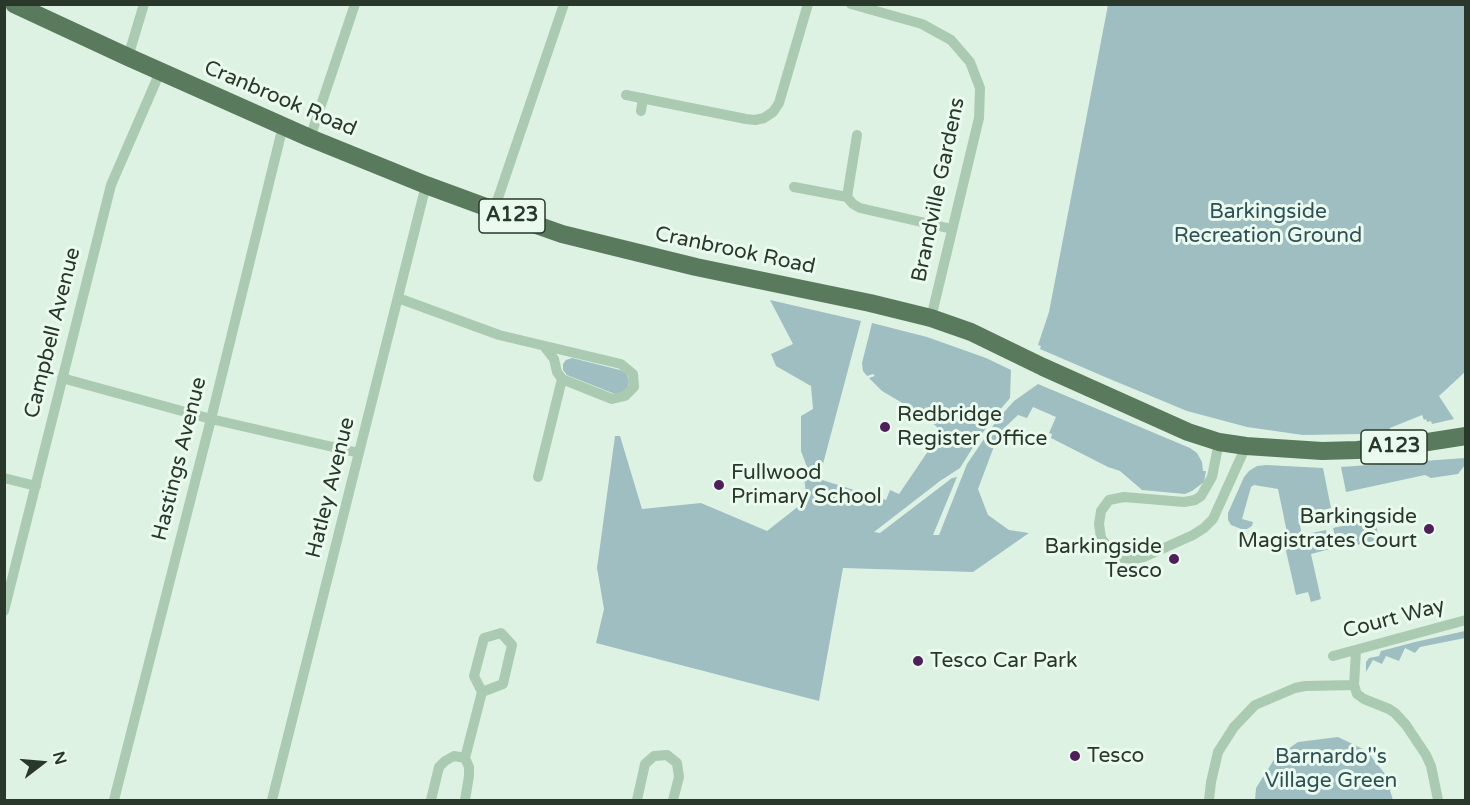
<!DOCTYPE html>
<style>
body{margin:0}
#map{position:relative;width:1470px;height:805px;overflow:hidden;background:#def2e4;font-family:"Varela Round",sans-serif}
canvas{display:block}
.frame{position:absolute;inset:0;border:6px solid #29382a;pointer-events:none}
.north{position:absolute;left:12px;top:733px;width:60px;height:60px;-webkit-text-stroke:4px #eafaef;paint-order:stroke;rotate:74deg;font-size:16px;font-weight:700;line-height:24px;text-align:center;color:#29382a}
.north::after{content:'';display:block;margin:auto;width:21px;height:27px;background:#29382a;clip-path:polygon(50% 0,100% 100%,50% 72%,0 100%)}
</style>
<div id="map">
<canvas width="1470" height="805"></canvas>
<div class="frame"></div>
<div class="north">N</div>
</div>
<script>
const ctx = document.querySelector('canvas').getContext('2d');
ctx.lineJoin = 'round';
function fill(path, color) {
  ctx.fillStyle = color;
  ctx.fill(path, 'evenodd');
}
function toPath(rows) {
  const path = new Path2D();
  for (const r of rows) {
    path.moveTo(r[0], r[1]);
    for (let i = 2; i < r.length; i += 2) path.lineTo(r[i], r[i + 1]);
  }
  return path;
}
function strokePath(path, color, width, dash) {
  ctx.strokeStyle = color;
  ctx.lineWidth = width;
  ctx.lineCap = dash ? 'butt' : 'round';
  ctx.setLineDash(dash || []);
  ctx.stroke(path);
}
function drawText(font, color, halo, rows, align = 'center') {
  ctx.font = font + ' "Varela Round",sans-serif';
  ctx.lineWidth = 6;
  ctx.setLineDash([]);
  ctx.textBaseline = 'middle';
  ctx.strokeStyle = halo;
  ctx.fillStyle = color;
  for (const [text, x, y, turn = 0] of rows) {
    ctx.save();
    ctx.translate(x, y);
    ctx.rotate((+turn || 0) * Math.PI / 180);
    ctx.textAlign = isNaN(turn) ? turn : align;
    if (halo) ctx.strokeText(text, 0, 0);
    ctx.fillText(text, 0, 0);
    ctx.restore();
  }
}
const green = toPath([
 [1108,5,1465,5,1465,372,1439,396,1454,419,1432,424,1431,421,1427,422,1426,419,1424,420,1422,415,1390,428,1390,431,1361,434,1303,435,1247,427,1187,411,1105,377,1040,349,1041,346,1038,345,1049,312],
 [770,300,861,321,819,479,886,500,890,490,899,494,937,438,937,427,923,415,926,406,921,414,882,391,869,378,875,376,873,374,867,376,863,371,862,363,872,323,927,337,986,358,1011,370,1010,398,993,418,977,441,977,435,975,436,975,444,960,468,940,481,874,532,880,533,952,478,957,477,933,535,939,535,967,464,997,420,1014,401,1038,384,1190,448,1197,453,1202,462,1203,471,1206,471,1204,482,1192,491,1185,494,1142,490,1120,471,1108,467,1051,438,1052,434,1049,433,1056,417,1033,407,1027,418,1018,415,999,433,978,489,988,515,1009,530,1029,533,973,572,843,568,819,701,596,643,604,609,597,568,615,436,620,436,642,509,701,503,767,531,804,502,807,502,804,477,811,478,801,451,801,416,813,409,811,386,776,366,771,354,793,344],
 [572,358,620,370,625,372,628,377,629,382,628,387,625,391,615,394,567,375,563,370,563,364,566,360],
 [1465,458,1465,465,1458,474,1431,478,1425,475,1346,492,1341,467],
 [1266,465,1323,468,1331,508,1298,516,1302,535,1326,530,1330,549,1311,554,1321,599,1311,602,1308,592,1296,595,1286,551,1289,542,1278,489,1254,485,1251,487,1242,519,1253,522,1252,526,1247,529,1241,529,1231,525,1228,520,1228,513,1244,477,1249,471,1257,466],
 [1375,519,1379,540,1338,549,1333,528],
 [1465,631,1465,638,1420,647,1415,653,1405,648,1399,661,1386,656,1382,664,1373,660,1366,672,1366,662,1369,658,1379,656,1381,651,1415,642],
 [1338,737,1367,751,1385,774,1393,800,1255,800,1256,788,1275,758,1298,742]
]);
const street = toPath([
 [851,4,922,24,951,40,970,62,980,88,979,118,931,318],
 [128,57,144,4],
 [626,95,746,119,755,120,764,118,773,112,779,103,808,4],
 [641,111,643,98],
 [857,135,847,197,853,204,860,208,952,229],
 [310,138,355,4],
 [794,187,847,197],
 [494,210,564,4],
 [398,298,499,335,621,364,633,374,634,387,625,396,612,399,562,379,557,372,554,359,544,346],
 [62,378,211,419,359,453],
 [1219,442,1212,477,1201,496,1195,500,1184,502,1124,497,1109,500,1101,511,1099,524,1101,538,1113,554,1123,558,1133,559,1144,557,1193,535,1204,528,1213,519,1246,446],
 [538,477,562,379],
 [4,478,36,486],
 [4,611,111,185,160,72],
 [1356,651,1354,685,1357,694,1364,699,1389,709,1395,713,1406,725,1426,755,1431,766,1438,800],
 [1333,656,1466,620],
 [114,800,211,419,283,126],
 [272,800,426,185],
 [431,800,439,767,445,761,454,756,465,758],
 [465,800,469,776,469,767,465,758,482,692,474,676,484,638,501,633,512,645,503,684,482,692],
 [637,800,645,764,654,756,667,755,677,763,679,777,673,800],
 [1209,800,1211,782,1218,752,1234,727,1255,705,1295,688,1305,686,1354,685]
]);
const primary = toPath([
 [14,4,128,57,310,138,426,185,494,210,562,234,696,267,870,303,931,318,971,332,1043,367,1188,432,1219,442,1246,446,1322,451,1357,450,1402,446,1466,436]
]);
const markers = [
 [885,427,6,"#4f1f5a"],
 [719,485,6,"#4f1f5a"],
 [1429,529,6,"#4f1f5a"],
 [1174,559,6,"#4f1f5a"],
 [918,661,6,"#4f1f5a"],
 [1075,756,6,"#4f1f5a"]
];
const shields = [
 [512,216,66],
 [1394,447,66]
];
const shieldNames = [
 ["A123",512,216],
 ["A123",1394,447]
];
const streetNames = [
 ["Cranbrook Road",280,99,23],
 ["Brandville Gardens",939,190,-78],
 ["Cranbrook Road",735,251,12],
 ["Campbell Avenue",53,333,-76],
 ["Hastings Avenue",180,459,-76],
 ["Hatley Avenue",331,488,-76],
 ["Court Way",1394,619,-15]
];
const parkNames = [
 ["Barkingside",1268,212],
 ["Recreation Ground",1268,236],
 ["Barnardo''s",1331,757],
 ["Village Green",1331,781]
];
const poiNames = [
 ["Redbridge",897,415],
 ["Register Office",897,439],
 ["Fullwood",731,473],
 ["Primary School",731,497],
 ["Barkingside",1417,517,"right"],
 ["Magistrates Court",1417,541,"right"],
 ["Barkingside",1162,547,"right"],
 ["Tesco",1162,571,"right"],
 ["Tesco Car Park",930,661],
 ["Tesco",1087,756]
];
fill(green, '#9ebec2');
strokePath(street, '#aacbb1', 10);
strokePath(primary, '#5a7a5d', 18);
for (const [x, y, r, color] of markers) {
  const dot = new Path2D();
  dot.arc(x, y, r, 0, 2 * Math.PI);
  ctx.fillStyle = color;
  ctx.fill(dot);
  strokePath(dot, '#eafaef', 2);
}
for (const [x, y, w] of shields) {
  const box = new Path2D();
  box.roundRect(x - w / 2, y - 17, w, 34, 4.5);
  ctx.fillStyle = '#eafaef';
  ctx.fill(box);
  strokePath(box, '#29382a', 1.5);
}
drawText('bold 20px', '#29382a', null, shieldNames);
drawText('21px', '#29382a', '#eafaef', streetNames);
drawText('21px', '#2d5156', '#eafaef', parkNames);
drawText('21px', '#29382a', '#eafaef', poiNames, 'left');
</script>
